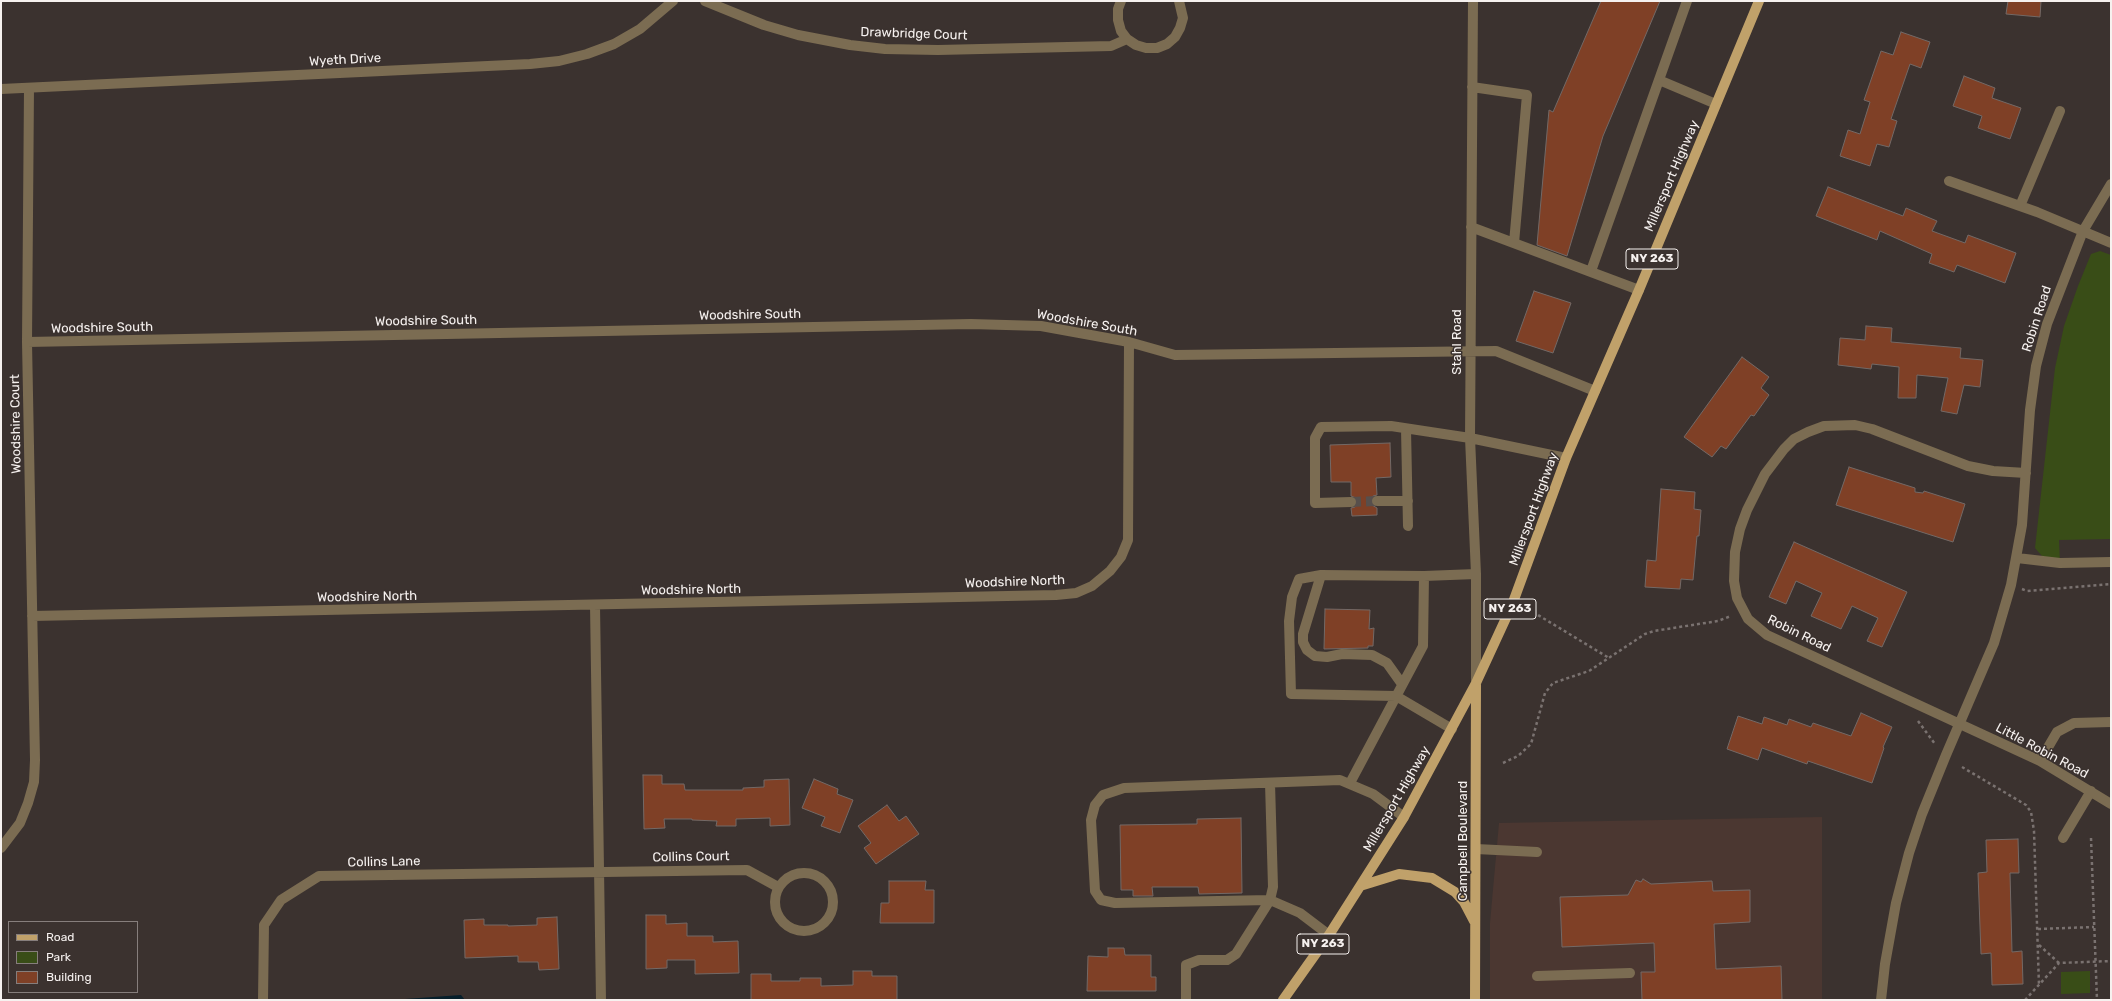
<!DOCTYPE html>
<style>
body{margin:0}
#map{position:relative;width:2112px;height:1001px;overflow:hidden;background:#3b322f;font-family:Rubik,sans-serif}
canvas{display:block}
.frame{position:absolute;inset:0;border:2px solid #f6f1ef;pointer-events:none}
.legend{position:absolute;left:8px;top:921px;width:130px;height:72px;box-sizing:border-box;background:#3b322f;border:1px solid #867e7c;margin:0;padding:5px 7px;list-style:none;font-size:12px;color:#f6f1ef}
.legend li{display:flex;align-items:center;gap:8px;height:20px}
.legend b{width:20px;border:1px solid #867e7c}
</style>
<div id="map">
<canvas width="2112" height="1001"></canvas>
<div class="frame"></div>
<ul class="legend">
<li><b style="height:5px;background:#c0a16a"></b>Road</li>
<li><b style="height:11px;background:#394d17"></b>Park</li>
<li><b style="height:11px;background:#7f4026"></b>Building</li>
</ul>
</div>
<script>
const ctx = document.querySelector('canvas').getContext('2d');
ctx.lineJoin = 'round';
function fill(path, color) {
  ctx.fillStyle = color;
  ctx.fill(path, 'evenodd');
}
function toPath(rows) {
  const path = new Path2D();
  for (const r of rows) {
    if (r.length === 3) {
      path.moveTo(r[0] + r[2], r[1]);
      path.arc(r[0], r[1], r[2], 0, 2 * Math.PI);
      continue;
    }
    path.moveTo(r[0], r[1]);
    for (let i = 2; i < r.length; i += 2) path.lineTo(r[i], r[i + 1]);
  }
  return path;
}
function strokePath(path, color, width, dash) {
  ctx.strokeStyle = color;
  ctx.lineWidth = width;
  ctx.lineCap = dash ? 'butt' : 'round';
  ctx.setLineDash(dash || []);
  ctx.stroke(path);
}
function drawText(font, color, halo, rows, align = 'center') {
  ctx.font = font + ' Rubik,sans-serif';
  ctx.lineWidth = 3;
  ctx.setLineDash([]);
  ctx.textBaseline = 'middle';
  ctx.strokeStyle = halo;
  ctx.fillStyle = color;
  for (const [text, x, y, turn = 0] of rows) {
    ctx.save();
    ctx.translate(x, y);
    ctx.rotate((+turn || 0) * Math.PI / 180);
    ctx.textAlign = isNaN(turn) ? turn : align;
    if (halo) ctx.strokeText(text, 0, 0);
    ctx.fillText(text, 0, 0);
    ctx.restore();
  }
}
const commercial = toPath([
 [1822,817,1822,1000,1490,1000,1490,923,1499,823]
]);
const green = toPath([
 [2100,251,2111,255,2111,539,2059,540,2060,563,2042,556,2035,548,2055,368,2064,326,2078,286,2091,254],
 [2090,971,2090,993,2061,994,2061,972]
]);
const water = toPath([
 [461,995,465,1000,405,1000,405,999]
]);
const building = toPath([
 [1601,1,1660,1,1603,136,1567,256,1537,245,1549,110,1553,112,1601,1],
 [2008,1,2041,1,2040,17,2006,14,2008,1],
 [1901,32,1930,42,1921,68,1910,64,1891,119,1897,121,1889,147,1877,144,1870,166,1840,156,1848,130,1860,134,1870,102,1864,100,1881,51,1893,55,1901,32],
 [1964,76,1995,88,1992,98,2021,108,2010,139,1978,128,1982,116,1953,106,1964,76],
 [1828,187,1903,216,1906,208,1937,221,1932,231,1965,243,1968,235,2016,253,2005,283,1957,265,1954,272,1929,263,1932,254,1880,231,1877,240,1816,216,1828,187],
 [1534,291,1571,303,1553,353,1516,341,1534,291],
 [1866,326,1892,328,1891,342,1961,348,1960,358,1983,360,1980,387,1964,385,1957,414,1941,411,1948,378,1917,375,1916,398,1898,398,1899,367,1872,364,1871,369,1838,365,1840,338,1865,340,1866,326],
 [1742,357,1769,377,1761,388,1769,395,1754,416,1751,415,1726,449,1721,446,1712,457,1684,437,1742,357],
 [1390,443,1391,477,1376,478,1377,495,1373,496,1371,501,1372,505,1377,508,1377,515,1352,516,1351,508,1355,507,1357,502,1356,498,1351,496,1351,482,1331,482,1330,445,1390,443],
 [1849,467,1915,488,1915,492,1923,493,1924,491,1965,504,1953,542,1836,505,1849,467],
 [1661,489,1695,492,1694,509,1701,510,1699,536,1697,536,1693,580,1681,579,1680,589,1645,587,1647,560,1656,561,1661,489],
 [1794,542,1907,592,1882,647,1867,641,1878,618,1852,606,1841,629,1811,616,1822,593,1796,581,1786,604,1769,597,1794,542],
 [1325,609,1370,610,1369,629,1374,628,1373,646,1368,646,1368,648,1324,649,1325,609],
 [1861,713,1892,727,1883,747,1884,748,1872,783,1808,761,1807,764,1762,748,1758,760,1727,749,1738,716,1762,724,1764,717,1787,725,1789,719,1811,727,1813,723,1851,736,1861,713],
 [643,775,662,775,662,784,684,784,685,790,743,790,743,788,764,787,764,780,789,779,790,825,770,826,770,818,736,819,736,826,716,826,717,821,692,820,692,819,664,819,665,828,644,829,643,775],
 [814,779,838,789,837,794,853,800,840,833,821,826,825,817,802,808,814,779],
 [887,805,899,821,906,816,919,834,876,864,864,848,871,843,858,826,887,805],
 [1241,818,1242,893,1199,894,1198,887,1152,887,1153,896,1133,896,1133,890,1121,890,1120,825,1197,824,1197,819,1241,818],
 [2018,839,2019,873,2010,873,2012,952,2022,951,2023,984,1992,985,1991,953,1981,954,1978,873,1987,872,1986,840,2018,839],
 [1643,879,1651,884,1712,881,1713,891,1750,890,1750,922,1714,924,1716,969,1781,966,1782,1000,1642,1000,1641,972,1655,972,1654,943,1562,947,1560,897,1628,895,1636,880,1641,882,1643,879],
 [889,881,926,881,925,890,934,890,934,923,880,923,881,903,889,903,889,881],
 [646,915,666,915,666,924,687,923,687,936,713,936,713,942,738,941,739,973,695,974,695,960,667,960,667,968,646,969,646,915],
 [557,917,559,969,539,970,538,962,518,962,518,956,465,958,464,920,484,919,484,925,508,925,508,926,537,925,537,918,557,917],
 [1108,948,1124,948,1125,955,1151,955,1151,977,1156,977,1156,991,1087,991,1088,956,1108,957,1108,948],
 [853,971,872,971,872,976,897,976,897,1000,751,1000,751,974,771,974,771,981,800,981,800,978,821,978,821,986,853,985,853,971]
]);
const minorTunnel = toPath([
 [1351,502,1377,501]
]);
const path = toPath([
 [2022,589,2027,591,2111,584],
 [1533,612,1609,658],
 [1918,721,1935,744],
 [1503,763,1518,756,1531,744,1545,693,1553,683,1589,671,1645,634,1654,631,1718,621,1731,616],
 [1962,767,2026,805,2031,812,2034,831,2039,986],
 [2091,838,2097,1000],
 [2038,929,2094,927],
 [2039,945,2059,963],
 [2025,1000,2059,963,2111,961]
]);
const minor = toPath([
 [705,1,764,25,798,35,850,45,885,49,938,50,1111,46,1127,39],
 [1121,1,1118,9,1118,20,1121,31,1127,39,1136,45,1146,48,1157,48,1167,44,1175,37,1180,28,1183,18,1179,1],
 [1473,1,1470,438,1476,574,1476,683],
 [1659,80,1716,104],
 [1472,87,1527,95,1514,243],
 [1,89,530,64,559,61,587,54,614,44,640,29,673,1],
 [1949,181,2037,212,2111,243],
 [2020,206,2060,111],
 [1471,227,1639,290],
 [1591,271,1687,1],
 [27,342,971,324,1041,326,1129,342,1175,355,1496,351,1595,391],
 [1406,429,1408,526],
 [2026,473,1993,471,1968,466,1872,429,1855,425,1824,426,1808,432,1794,439,1784,449,1765,474,1747,510,1740,529,1735,552,1734,581,1737,598,1748,619,1767,635,2040,761,2111,804],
 [1377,501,1408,501],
 [1351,502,1315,503,1315,438,1321,427,1391,426,1470,438,1566,458],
 [2017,558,2060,563,2111,562],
 [1321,575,1303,634,1303,642,1307,650,1315,656,1327,657,1342,654,1372,655,1387,663,1402,684],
 [595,605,601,1000],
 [32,616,1056,595,1076,593,1092,586,1110,571,1121,557,1128,540,1129,342],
 [1452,729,1396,696,1291,694,1289,621,1292,597,1299,579,1321,575,1424,576,1476,574],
 [2040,761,2057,732,2074,723,2111,722],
 [1350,783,1423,646,1424,576],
 [2063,838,2091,791],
 [1,848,20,823,28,803,34,782,35,760,27,342,29,88],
 [1476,849,1537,852],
 [804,902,29],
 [1329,935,1300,913,1270,900,1115,903,1101,900,1095,891,1091,820,1095,805,1103,795,1124,788,1340,780,1373,794,1404,817],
 [1537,976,1630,973],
 [263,1000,264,925,281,900,319,876,747,870,778,887],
 [1186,1000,1186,965,1199,960,1227,960,1236,954,1270,900,1273,887,1270,783],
 [1881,1000,1885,964,1896,903,1909,853,1922,814,1946,755,1994,643,2011,585,2022,525,2030,410,2036,366,2047,324,2083,231,2111,184]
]);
const major = toPath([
 [1360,886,1399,874,1432,878,1455,892,1464,902,1474,921],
 [1283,1000,1329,935,1404,817,1476,683,1512,605,1566,458,1639,290,1759,1],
 [1475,1000,1476,685]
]);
const shields = [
 [1652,259,52],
 [1510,609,52],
 [1323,944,52]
];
const shieldNames = [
 ["NY 263",1652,259],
 ["NY 263",1510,609],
 ["NY 263",1323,944]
];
const streetNames = [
 ["Drawbridge Court",914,34,2],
 ["Wyeth Drive",345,60,-3],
 ["Millersport Highway",1672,176,-67],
 ["Woodshire South",750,315,-1],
 ["Robin Road",2037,319,-72],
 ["Woodshire South",426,321,-1],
 ["Woodshire South",1087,323,10],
 ["Woodshire South",102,328,-1],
 ["Stahl Road",1457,342,-90],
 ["Woodshire Court",16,424,-91],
 ["Millersport Highway",1534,509,-70],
 ["Woodshire North",1015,582,-2],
 ["Woodshire North",691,590,-1],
 ["Woodshire North",367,597,-1],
 ["Robin Road",1799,634,26],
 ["Little Robin Road",2042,751,28],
 ["Millersport Highway",1397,799,-60],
 ["Campbell Boulevard",1463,841,-90],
 ["Collins Court",691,857,-1],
 ["Collins Lane",384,862,-1]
];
fill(commercial, '#4b3731');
fill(green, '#394d17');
fill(water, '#071f2b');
fill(building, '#7f4026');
strokePath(building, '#736966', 1);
strokePath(minorTunnel, '#574f4c', 10, [10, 5]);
strokePath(path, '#7a7270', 2.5, [3, 3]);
strokePath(minor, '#7b6c52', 10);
strokePath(major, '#c0a16a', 10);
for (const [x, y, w] of shields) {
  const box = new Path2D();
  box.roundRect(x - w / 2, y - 10, w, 20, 3);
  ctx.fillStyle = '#3b322f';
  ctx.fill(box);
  strokePath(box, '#f6f1ef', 1);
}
drawText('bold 12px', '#f6f1ef', null, shieldNames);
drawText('13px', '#f6f1ef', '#3b322f', streetNames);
</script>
